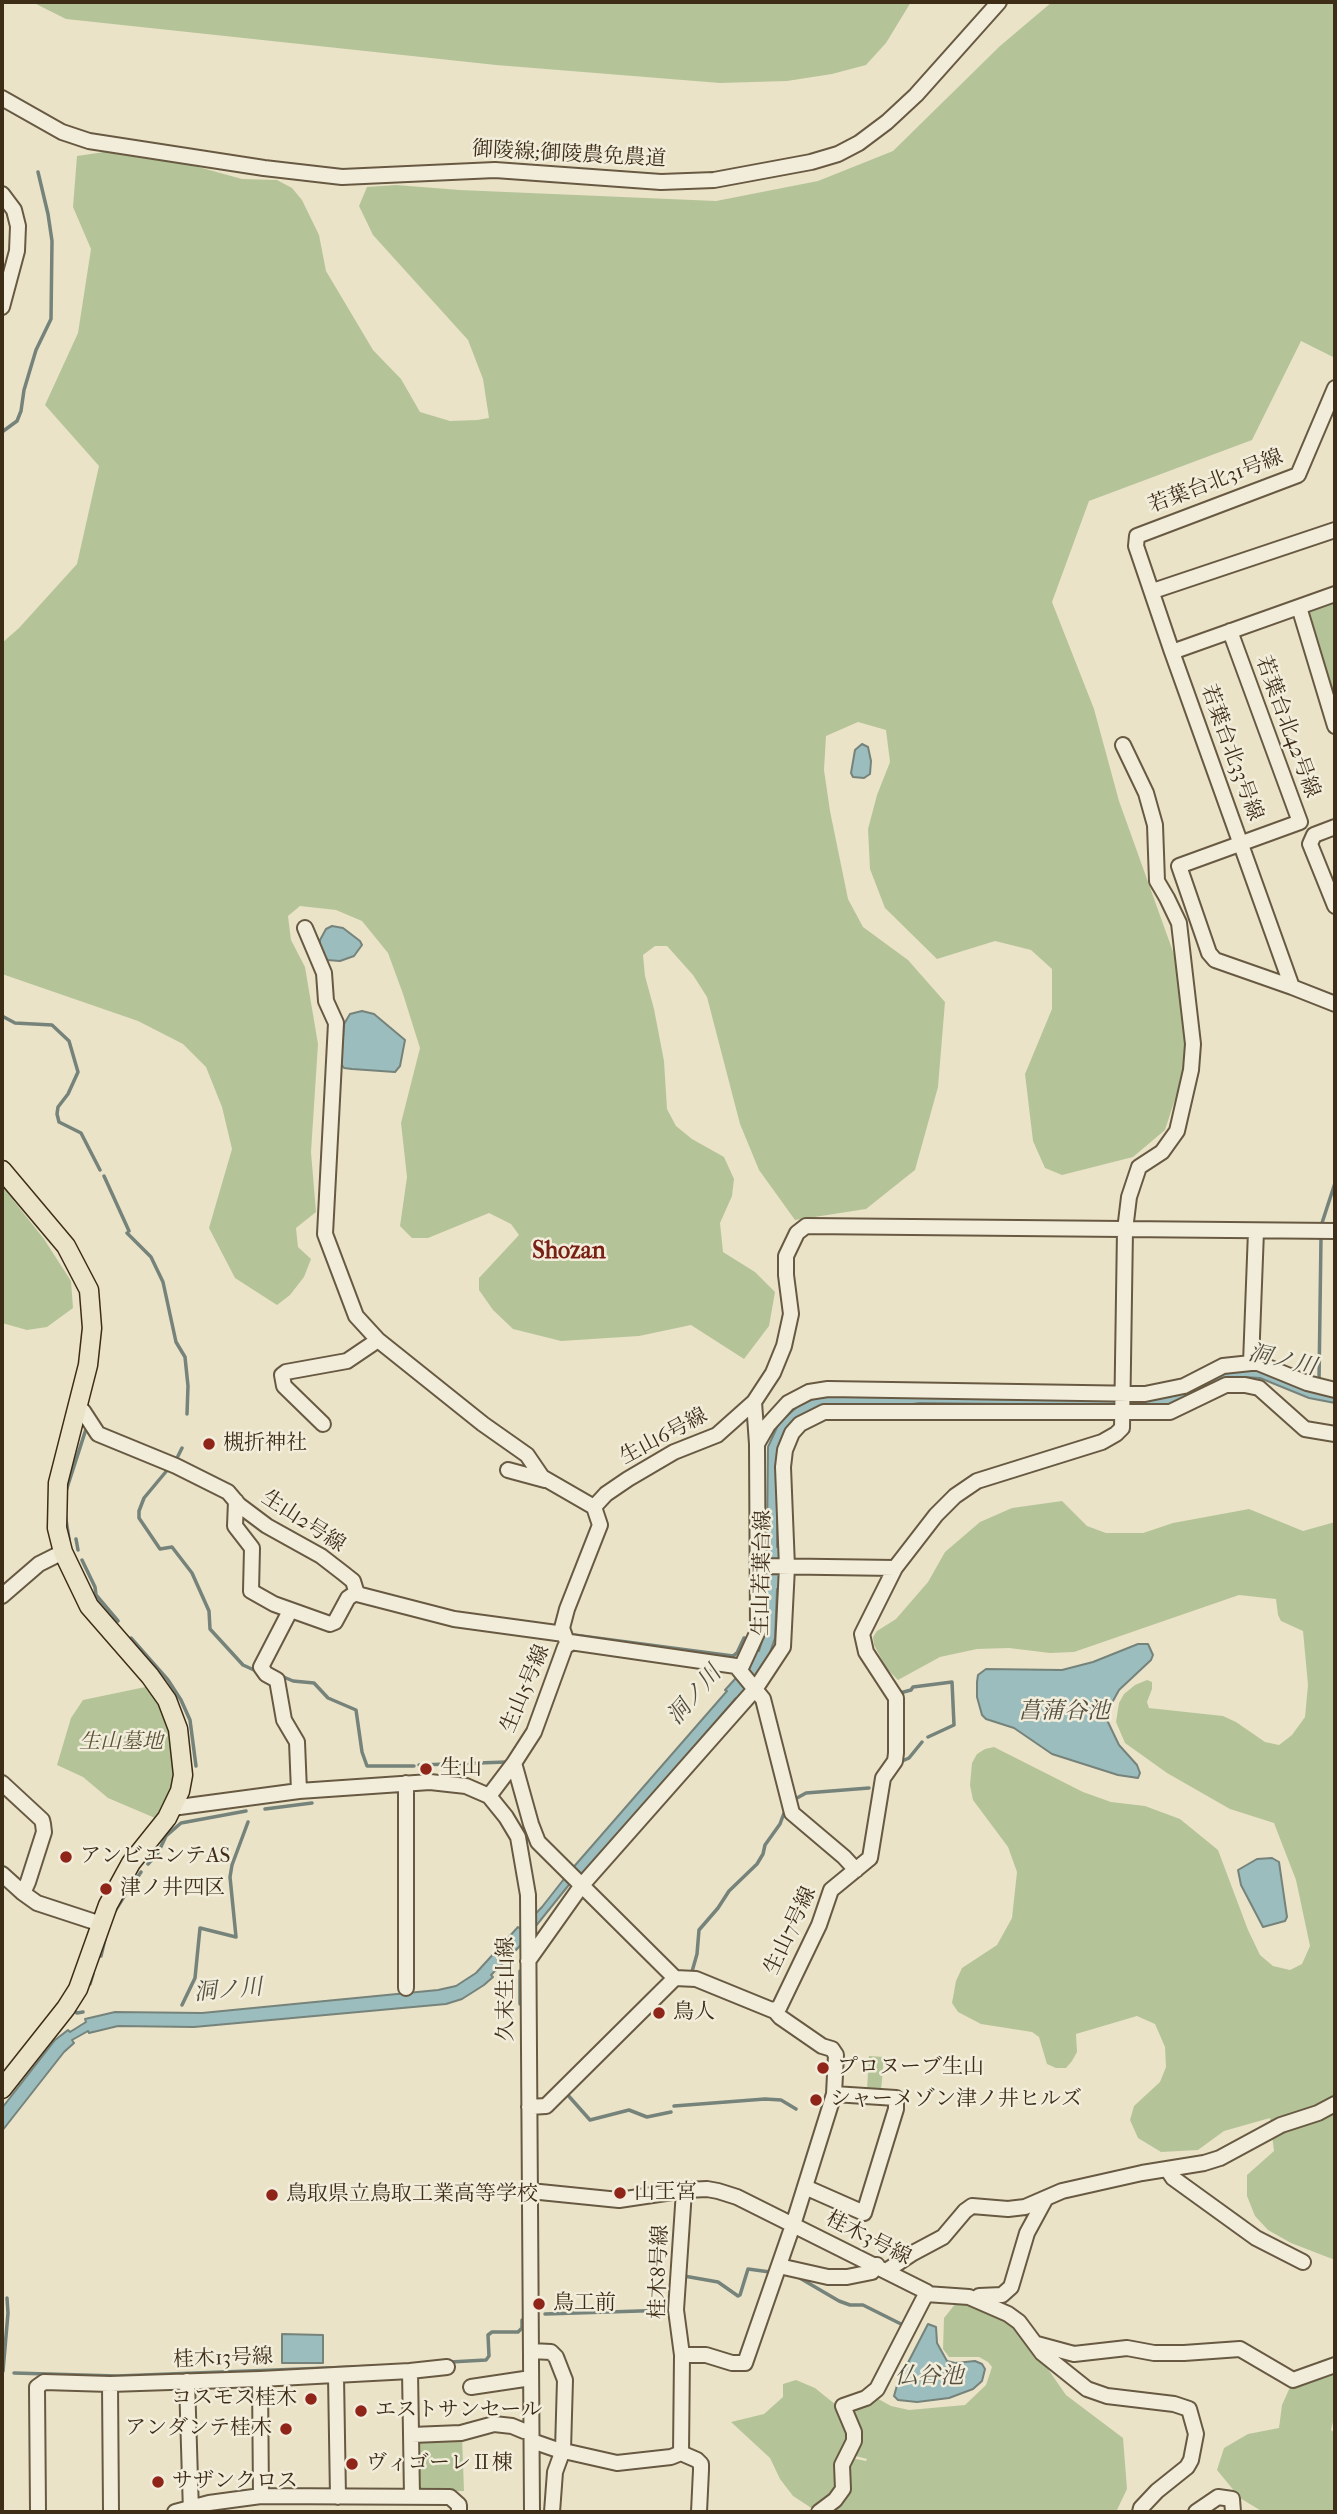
<!DOCTYPE html>
<meta charset="utf-8">
<style>
body{margin:0}
#map{position:relative;width:1337px;height:2514px;overflow:hidden;background:#ebe3c8;font-family:"IM FELL French Canon",serif}
canvas{display:block}
.frame{position:absolute;inset:0;border:4px solid #3d2c16;pointer-events:none}
</style>
<div id="map">
<canvas width="1337" height="2514"></canvas>
<div class="frame"></div>
</div>
<script>
const ctx = document.querySelector('canvas').getContext('2d');
ctx.lineJoin = 'round';
function fill(path, color) {
  ctx.fillStyle = color;
  ctx.fill(path, 'evenodd');
}
function toPath(rows) {
  const path = new Path2D();
  for (const r of rows) {
    path.moveTo(r[0], r[1]);
    for (let i = 2; i < r.length; i += 2) path.lineTo(r[i], r[i + 1]);
  }
  return path;
}
function strokePath(path, color, width, dash) {
  ctx.strokeStyle = color;
  ctx.lineWidth = width;
  ctx.lineCap = dash ? 'butt' : 'round';
  ctx.setLineDash(dash || []);
  ctx.stroke(path);
}
function drawText(font, color, halo, rows, align = 'center') {
  ctx.font = font + ' "IM FELL French Canon","Noto Serif JP",serif';
  ctx.lineWidth = 5;
  ctx.setLineDash([]);
  ctx.textBaseline = 'middle';
  ctx.strokeStyle = halo;
  ctx.fillStyle = color;
  for (const [text, x, y, turn = 0] of rows) {
    ctx.save();
    ctx.translate(x, y);
    ctx.rotate((+turn || 0) * Math.PI / 180);
    ctx.textAlign = isNaN(turn) ? turn : align;
    if (halo) ctx.strokeText(text, 0, 0);
    ctx.fillText(text, 0, 0);
    ctx.restore();
  }
}
const green = toPath([
 [32,2,911,2,886,43,866,65,832,74,787,81,720,83,496,65,66,19],
 [1052,2,1335,2,1335,358,1301,341,1252,440,1089,501,1052,602,1094,709,1119,801,1176,960,1188,1059,1165,1130,1133,1157,1062,1175,1045,1168,1033,1141,1025,1074,1052,1009,1052,969,1031,950,995,941,937,959,885,908,870,869,868,829,877,795,890,762,886,730,858,722,826,736,824,770,830,811,848,899,863,927,908,960,945,1002,938,1087,915,1170,866,1209,795,1220,759,1170,740,1124,707,997,693,975,667,946,655,946,643,955,645,976,654,1009,664,1061,667,1109,676,1126,692,1139,724,1157,734,1179,732,1196,720,1223,723,1252,755,1272,775,1292,769,1326,744,1359,691,1325,639,1336,561,1341,513,1329,493,1310,479,1290,479,1278,519,1235,511,1224,489,1213,428,1238,412,1238,400,1226,407,1177,401,1123,420,1048,403,994,388,953,362,921,336,910,300,906,288,916,291,940,305,967,318,1044,311,1152,316,1212,296,1228,298,1247,311,1259,304,1277,290,1295,277,1305,235,1278,209,1228,232,1149,222,1107,206,1067,183,1044,138,1021,2,974,2,643,19,628,77,564,99,466,45,405,78,333,91,249,73,207,77,156,118,150,166,158,242,179,277,180,292,188,302,200,319,235,326,271,373,350,401,379,420,412,450,421,477,420,489,418,483,379,468,340,373,235,359,206,367,187,396,185,460,190,716,201,818,181,893,151,1000,46],
 [1335,603,1335,699,1332,699,1306,616,1310,610],
 [2,1186,44,1239,71,1281,73,1308,47,1327,27,1330,2,1323],
 [1062,1501,1087,1526,1106,1533,1143,1533,1173,1523,1249,1509,1303,1531,1335,1522,1335,2260,1291,2243,1268,2230,1255,2216,1247,2196,1247,2175,1274,2151,1270,2118,1224,2131,1198,2150,1161,2152,1138,2138,1130,2120,1134,2106,1160,2082,1166,2067,1165,2047,1155,2024,1137,2016,1076,2034,1077,2052,1072,2061,1066,2068,1056,2068,1047,2064,1039,2037,1032,2032,981,2024,958,2012,952,2003,956,1981,962,1968,997,1945,1012,1918,1017,1872,1008,1847,973,1800,970,1785,972,1763,977,1754,985,1749,994,1747,1083,1792,1111,1802,1145,1806,1180,1819,1218,1850,1248,1930,1260,1955,1273,1966,1290,1970,1302,1964,1310,1946,1296,1880,1274,1823,1230,1809,1167,1773,1125,1743,1116,1722,1119,1703,1124,1694,1135,1685,1147,1680,1152,1682,1152,1689,1147,1702,1149,1708,1223,1716,1236,1722,1265,1742,1279,1745,1292,1735,1305,1717,1308,1685,1303,1631,1281,1621,1278,1615,1276,1599,1239,1595,1074,1652,1050,1653,1009,1648,977,1649,940,1657,898,1680,887,1669,874,1645,873,1637,877,1631,896,1619,928,1582,945,1552,980,1522,1012,1508],
 [150,1686,168,1718,179,1762,173,1794,164,1815,155,1818,108,1798,83,1777,57,1765,71,1718,83,1700],
 [869,2056,884,2057,881,2091,867,2090],
 [956,2303,966,2303,1013,2319,1066,2395,1123,2438,1127,2489,1116,2512,820,2512,837,2500,846,2457,866,2461,867,2459,848,2454,854,2443,846,2410,873,2396,891,2406,909,2410,965,2405,986,2385,992,2367,988,2362,979,2357,949,2357,943,2349,944,2318],
 [1335,2369,1335,2414,1331,2430,1335,2433,1335,2512,1263,2512,1240,2498,1217,2470,1224,2448,1248,2434,1279,2428,1282,2405,1291,2385],
 [796,2380,815,2388,841,2409,852,2432,842,2482,816,2511,793,2496,780,2479,770,2458,731,2422,764,2414,783,2397,783,2384],
 [462,2436,464,2491,422,2492,417,2486,417,2437]
]);
const water = toPath([
 [862,744,868,747,871,761,870,774,864,778,853,777,851,773,855,750,862,744],
 [332,926,343,928,360,941,362,945,354,956,340,961,327,960,320,946,320,940,326,929,332,926],
 [362,1011,374,1014,405,1040,400,1066,395,1072,352,1069,344,1068,341,1064,344,1024,350,1014,362,1011],
 [1248,1366,1335,1396,1335,1403,1309,1398,1260,1378,1244,1377,1233,1378,1173,1406,919,1403,901,1406,829,1405,809,1411,790,1424,782,1437,777,1453,777,1547,780,1548,780,1588,777,1589,775,1638,765,1667,738,1700,736,1698,580,1878,572,1881,519,1947,491,1975,493,1977,484,1985,462,1999,446,2004,194,2027,118,2026,89,2033,88,2031,72,2040,74,2043,64,2052,2,2131,2,2108,55,2040,68,2030,70,2032,86,2022,85,2019,115,2012,202,2013,438,1990,456,1986,476,1973,518,1927,521,1929,542,1907,571,1870,727,1691,725,1690,746,1667,755,1650,759,1651,766,1627,768,1447,779,1423,798,1406,824,1394,1111,1398,1248,1366],
 [1138,1644,1148,1644,1153,1655,1151,1660,1119,1690,1108,1710,1107,1720,1119,1745,1137,1765,1140,1773,1138,1778,1118,1775,1052,1754,1014,1728,986,1719,982,1715,977,1697,977,1682,978,1675,986,1669,1062,1670,1093,1662,1138,1644],
 [1272,1858,1279,1862,1287,1917,1285,1921,1263,1927,1241,1885,1238,1870,1257,1859,1272,1858],
 [928,2324,936,2327,937,2343,947,2361,955,2363,975,2361,982,2364,985,2369,982,2381,973,2389,949,2398,917,2402,898,2400,894,2396,898,2382,928,2324],
 [282,2334,323,2335,323,2363,282,2363,282,2334]
]);
const stream = toPath([
 [2,432,17,421,21,411,24,390,36,350,51,319,52,241,48,214,38,172],
 [2,561,2,583],
 [2,1016,15,1023,52,1025,69,1041,78,1072,68,1094,58,1107,57,1114,59,1122,81,1133,100,1170],
 [104,1176,129,1231],
 [1321,1226,1335,1183],
 [127,1233,151,1257,163,1282,176,1342,185,1357,188,1386,187,1414],
 [1319,1382,1321,1237],
 [175,1462,182,1448],
 [169,1468,144,1498,139,1511,139,1518,160,1549,172,1547,192,1573,209,1611,210,1629,243,1665,254,1670],
 [66,1491,87,1426],
 [65,1513,69,1539],
 [76,1539,78,1550],
 [82,1560,95,1587,96,1595,118,1621],
 [574,1635,733,1656,737,1653,744,1638,747,1639],
 [131,1638,168,1680,181,1700,190,1720,196,1766],
 [279,1675,293,1681,314,1683,328,1698,356,1710,362,1752,367,1766,414,1766],
 [900,1696,900,1693,911,1690,913,1687,952,1682],
 [928,1737,954,1725,952,1682],
 [898,1763,909,1758,922,1742],
 [419,1765,507,1762],
 [797,1798,806,1793,869,1788],
 [265,1809,312,1803],
 [148,1864,158,1853,166,1836,181,1823,246,1811],
 [131,1887,141,1872],
 [115,1911,125,1895],
 [101,1956,106,1935],
 [520,1971,520,2004],
 [691,1975,697,1954,699,1930,718,1908,729,1891,757,1864,763,1854,765,1845,780,1824,784,1813],
 [90,1984,93,1974],
 [182,2005,195,1978,200,1928,236,1937,230,1877,232,1865,248,1822],
 [75,2008,73,2010,77,2013,83,2012],
 [566,2093,590,2120,629,2110,647,2117,671,2112],
 [674,2106,765,2099,781,2100,796,2109],
 [684,2276,718,2282,738,2296,740,2295,748,2269,770,2272],
 [798,2277,839,2301,850,2305,863,2305,903,2325],
 [545,2314,671,2310],
 [450,2362,486,2360,489,2356,488,2335,492,2332,518,2332,522,2328,522,2320],
 [3,2371,8,2313,7,2298],
 [14,2373,117,2376,379,2366]
]);
const minor = toPath([
 [2,98,62,132,89,141,264,168,342,177,495,170,661,182,714,180,811,162,838,154,859,143,887,122,916,95,999,2],
 [2,194,14,210,18,226,17,251,2,307],
 [1153,591,1335,530],
 [1335,594,1172,652,1292,987,1335,1004],
 [1299,607,1335,726],
 [1230,631,1300,822,1179,866,1209,953,1215,960,1292,987],
 [1172,652,1136,546,1137,536,1298,475,1335,388],
 [1335,827,1314,835,1310,844,1335,906],
 [305,928,324,973,326,1001,336,1023,325,1234,356,1316,378,1340,483,1424,527,1455,542,1477,594,1507],
 [1251,1363,1256,1231],
 [754,1402,773,1373,784,1346,791,1314,786,1275,786,1256,797,1233,806,1226,1335,1231],
 [77,1408,83,1411,98,1434,176,1466,228,1492,239,1505,267,1526,321,1556,343,1573,353,1581,357,1594,454,1619,564,1634],
 [323,1424,284,1386,282,1375,286,1372,347,1361,378,1340],
 [757,1444,768,1425,788,1403,809,1392,828,1389,1145,1394,1184,1386,1223,1366,1251,1363,1258,1363,1307,1383,1335,1390],
 [508,1470,545,1480],
 [236,1501,235,1526,252,1548,251,1591,274,1604,330,1624,335,1622,348,1598,357,1592],
 [895,1568,936,1515,955,1496,977,1481,1102,1442,1116,1434,1122,1428,1125,1230,1129,1197,1139,1167,1162,1152,1177,1131,1191,1070,1193,1044,1179,923,1167,898,1157,881,1155,825,1146,793,1123,745],
 [2,1596,39,1564,63,1552],
 [290,1611,261,1667,266,1674,277,1680,284,1720,297,1742,299,1791],
 [568,1645,562,1628,567,1609,600,1525,594,1507,606,1494,628,1479,674,1452,717,1435,754,1402,757,1444,758,1631,740,1670],
 [2,1783,42,1820,43,1824,44,1832,28,1882,23,1893,37,1903,101,1924],
 [406,1783,406,1988],
 [489,1796,514,1763],
 [172,1808,299,1791,430,1782,466,1786,489,1796,506,1817,518,1837,528,1895,532,2512],
 [2,1874,23,1893],
 [528,1961,582,1885,756,1688,783,1647,787,1567,783,1467,785,1450,792,1433,800,1424,824,1412,1170,1412,1226,1385,1245,1385,1259,1388,1305,1429,1335,1434],
 [675,1978,538,1842,531,1824,514,1763,534,1732,565,1647,570,1642,736,1666,763,1699,792,1813,844,1857,856,1870],
 [529,2107,546,2106,675,1978,696,1979,772,2010,779,2008,819,1925,831,1890,870,1858,883,1778,895,1761,896,1753,896,1698,866,1652,862,1634,895,1568,758,1566],
 [1167,2169,1173,2178,1256,2238,1303,2262],
 [805,2187,864,2213,896,2109,896,2098,834,2094],
 [530,2191,619,2200,686,2190,707,2189,718,2191,737,2197,927,2292,877,2389,866,2398,843,2406,854,2432,854,2441,842,2465,843,2489,835,2500,819,2512],
 [779,2266,828,2277,847,2277,872,2272,877,2265],
 [886,2271,913,2253,943,2237,965,2211,972,2206,1008,2209,1025,2207,1062,2191,1142,2173,1204,2163,1220,2158,1281,2125,1318,2113,1335,2104],
 [926,2294,969,2297,1008,2314,1019,2322,1042,2353,1087,2389,1107,2396,1174,2404,1189,2409,1196,2434,1191,2460,1187,2467,1157,2491,1141,2508,1140,2512],
 [979,2296,1002,2295,1011,2287,1027,2233,1046,2198],
 [1037,2344,1074,2354,1127,2348,1154,2353,1184,2353,1240,2349,1293,2380,1335,2365],
 [531,2351,551,2352,556,2357,565,2380,563,2450,555,2472,552,2512],
 [682,2355,676,2310,684,2191],
 [410,2371,447,2367],
 [336,2376,338,2497],
 [260,2379,261,2496],
 [187,2381,191,2512],
 [110,2384,111,2512],
 [471,2387,531,2378],
 [412,2435,461,2433,494,2424,512,2426,524,2431,531,2429],
 [532,2441,555,2449,617,2463,671,2457,681,2453,697,2460,701,2464,701,2470,699,2512],
 [681,2453,682,2355,706,2355,732,2363,745,2363,793,2225,834,2094,836,2055,832,2049,822,2046,780,2017,774,2010],
 [38,2512,37,2387,44,2382,110,2384,260,2379,410,2371,412,2497],
 [175,2512,209,2503,261,2496,450,2497,459,2505,459,2512],
 [1196,2512,1218,2497,1232,2499,1233,2512]
]);
const major = toPath([
 [2,1170,66,1246,89,1290,92,1328,88,1365,58,1483,57,1528,63,1552,89,1606,150,1676,167,1700,178,1729,183,1775,180,1791,167,1818,131,1863,108,1905,78,1989,66,2008,2,2089]
]);
const markers = [
 [209,1444,7,"#8f2418"],
 [426,1769,7,"#8f2418"],
 [66,1857,7,"#8f2418"],
 [106,1889,7,"#8f2418"],
 [659,2013,7,"#8f2418"],
 [823,2068,7,"#8f2418"],
 [816,2100,7,"#8f2418"],
 [620,2193,7,"#8f2418"],
 [272,2195,7,"#8f2418"],
 [539,2304,7,"#8f2418"],
 [311,2399,7,"#8f2418"],
 [361,2411,7,"#8f2418"],
 [286,2429,7,"#8f2418"],
 [352,2464,7,"#8f2418"],
 [158,2482,7,"#8f2418"]
];
const streetNames = [
 ["御陵線;御陵農免農道",569,155,3],
 ["若葉台北31号線",1216,482,-21],
 ["若葉台北42号線",1287,727,70],
 ["若葉台北33号線",1231,753,70],
 ["生山6号線",664,1437,-28],
 ["生山2号線",303,1522,33],
 ["生山若葉台線",763,1573,-89],
 ["生山5号線",526,1689,-67],
 ["生山7号線",791,1931,-65],
 ["久末生山線",507,1989,-90],
 ["桂木3号線",868,2239,27],
 ["桂木8号線",660,2272,-88],
 ["桂木13号線",223,2359,-2]
];
const poiNames = [
 ["槻折神社",223,1444],
 ["生山",440,1769],
 ["アンビエンテAS",80,1857],
 ["津ノ井四区",120,1889],
 ["鳥人",673,2013],
 ["プロヌーブ生山",837,2068],
 ["シャーメゾン津ノ井ヒルズ",830,2100],
 ["山王宮",634,2193],
 ["鳥取県立鳥取工業高等学校",286,2195],
 ["鳥工前",553,2304],
 ["コスモス桂木",297,2399,"right"],
 ["エストサンセール",375,2411],
 ["アンダンテ桂木",272,2429,"right"],
 ["ヴィゴーレⅡ棟",366,2464],
 ["サザンクロス",172,2482]
];
const parkNames = [
 ["生山墓地",121,1743]
];
const waterNames = [
 ["洞ノ川",1282,1361,13],
 ["洞ノ川",695,1696,-49],
 ["菖蒲谷池",1064,1712],
 ["洞ノ川",228,1991,-5],
 ["仏谷池",929,2377]
];
const quarterNames = [
 ["Shozan",569,1252]
];
fill(green, '#b5c498');
fill(water, '#9bbdbe');
strokePath(water, '#75837b', 2);
strokePath(stream, '#75837b', 3.5);
strokePath(minor, '#685a42', 18);
strokePath(major, '#3d2c16', 21);
strokePath(minor, '#f2eddb', 14);
strokePath(major, '#ebe3c8', 18);
for (const [x, y, r, color] of markers) {
  const dot = new Path2D();
  dot.arc(x, y, r, 0, 2 * Math.PI);
  ctx.fillStyle = color;
  ctx.fill(dot);
  strokePath(dot, '#f2eddb', 2.5);
}
drawText('21px', '#3d2c16', '#f2eddb', streetNames);
drawText('21px', '#3d2c16', '#f2eddb', poiNames, 'left');
drawText('italic 21px', '#5b5236', '#f2eddb', parkNames);
drawText('italic 23px', '#545040', '#f2eddb', waterNames);
drawText('bold 24px', '#7a1f14', '#f2eddb', quarterNames);
</script>
